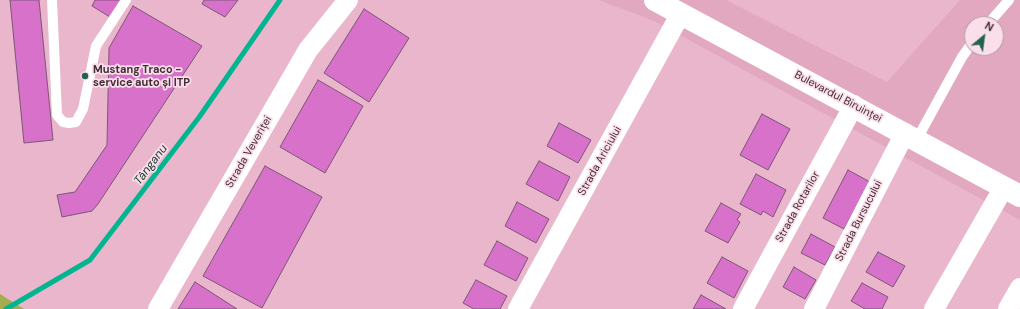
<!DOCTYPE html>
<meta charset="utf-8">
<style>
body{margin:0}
#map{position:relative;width:1020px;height:309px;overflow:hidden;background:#e9b6cb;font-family:"DM Sans",sans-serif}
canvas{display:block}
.north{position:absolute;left:964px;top:16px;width:40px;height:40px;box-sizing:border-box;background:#fadfea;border:1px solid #b098a2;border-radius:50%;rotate:29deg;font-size:11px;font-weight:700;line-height:16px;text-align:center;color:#422e36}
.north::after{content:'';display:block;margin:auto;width:14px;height:18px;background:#216251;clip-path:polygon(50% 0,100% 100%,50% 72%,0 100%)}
</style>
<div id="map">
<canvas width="1020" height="309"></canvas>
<div class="north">N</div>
</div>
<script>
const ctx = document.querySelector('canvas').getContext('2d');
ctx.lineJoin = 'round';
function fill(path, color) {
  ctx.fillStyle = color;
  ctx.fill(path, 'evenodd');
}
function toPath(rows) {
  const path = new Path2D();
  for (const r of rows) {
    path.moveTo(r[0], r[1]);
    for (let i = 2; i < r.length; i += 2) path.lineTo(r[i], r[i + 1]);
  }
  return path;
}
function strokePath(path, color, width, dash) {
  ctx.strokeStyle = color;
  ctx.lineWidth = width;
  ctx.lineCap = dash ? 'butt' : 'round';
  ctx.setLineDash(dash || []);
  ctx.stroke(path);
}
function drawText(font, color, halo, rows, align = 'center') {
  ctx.font = font + ' "DM Sans",sans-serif';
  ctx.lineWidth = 3.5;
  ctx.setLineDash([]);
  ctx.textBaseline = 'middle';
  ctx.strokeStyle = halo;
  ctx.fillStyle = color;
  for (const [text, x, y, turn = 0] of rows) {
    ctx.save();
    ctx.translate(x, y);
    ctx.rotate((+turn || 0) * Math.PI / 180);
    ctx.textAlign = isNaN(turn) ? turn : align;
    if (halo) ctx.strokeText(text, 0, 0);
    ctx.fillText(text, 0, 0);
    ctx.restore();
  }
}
const built = toPath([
 [599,0,726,0,887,82,960,0,1020,0,1020,220,654,21],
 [972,24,996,24,996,48,972,48]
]);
const green = toPath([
 [0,294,24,309,0,309]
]);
const stream = toPath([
 [6,309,90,260,200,116,280,0]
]);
const building = toPath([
 [10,0,39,0,53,140,24,143,10,0],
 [95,0,121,0,110,17,92,6,95,0],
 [204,0,238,0,225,17,202,4,204,0],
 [133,6,202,46,98,204,92,211,62,217,57,195,75,192,107,145,109,48,133,6],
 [364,9,409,38,369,102,324,73,364,9],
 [318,80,363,106,325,173,280,147,318,80],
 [762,114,790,129,768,170,740,155,762,114],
 [559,123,591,140,578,163,547,146,559,123],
 [539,161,570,177,558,201,526,184,539,161],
 [265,166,322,197,262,308,203,276,265,166],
 [848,170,870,182,844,229,823,218,848,170],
 [756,174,786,190,773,217,763,211,761,215,740,204,756,174],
 [517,202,549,219,536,243,505,226,517,202],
 [721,203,741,214,737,220,740,222,728,243,705,231,721,203],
 [811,234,835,247,825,265,801,253,811,234],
 [497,241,528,258,516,281,484,265,497,241],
 [878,252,905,266,893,287,866,272,878,252],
 [722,257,748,271,734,298,707,283,722,257],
 [794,267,816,280,805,299,783,287,794,267],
 [476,280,507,296,500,309,474,309,463,303,476,280],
 [195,282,237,309,178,309,195,282],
 [862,283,888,297,882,309,865,309,851,301,862,283],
 [701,295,726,309,693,309,701,295]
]);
const lane = toPath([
 [52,0,57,115,63,122,69,123,76,122,83,109,96,46,126,0],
 [988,24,1009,0],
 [917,139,962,57,972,43]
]);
const street = toPath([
 [158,309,308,50,348,0],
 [518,309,681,13],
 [743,309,854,105],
 [814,309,905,133],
 [934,309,1004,187],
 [1008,309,1020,288]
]);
const primary = toPath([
 [655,0,1020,196]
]);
const markers = [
 [85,76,4,"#216251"]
];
const poiNames = [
 ["Mustang Traco -",93,70],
 ["service auto și ITP",93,83]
];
const streetNames = [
 ["Bulevardul Biruinței",838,97,28],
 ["Strada Veveriței",249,152,-60],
 ["Strada Ariciului",600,161,-61],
 ["Strada Rotarilor",798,207,-61],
 ["Strada Bursucului",859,221,-63]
];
const waterNames = [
 ["Tânganu",151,165,-53]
];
fill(built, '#e2a8c0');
fill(green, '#a5ab4e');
strokePath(stream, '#01b591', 5);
fill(building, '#d771ca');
strokePath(building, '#7b5776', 1);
strokePath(lane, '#fff', 10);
strokePath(street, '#fff', 20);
strokePath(primary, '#fff', 22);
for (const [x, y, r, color] of markers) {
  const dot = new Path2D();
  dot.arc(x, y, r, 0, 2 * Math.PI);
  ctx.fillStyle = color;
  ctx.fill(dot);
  strokePath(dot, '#fadfea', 1.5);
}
drawText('bold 11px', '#422e36', '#fadfea', poiNames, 'left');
drawText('11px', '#422e36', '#fadfea', streetNames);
drawText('italic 12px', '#1b382f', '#fadfea', waterNames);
</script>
